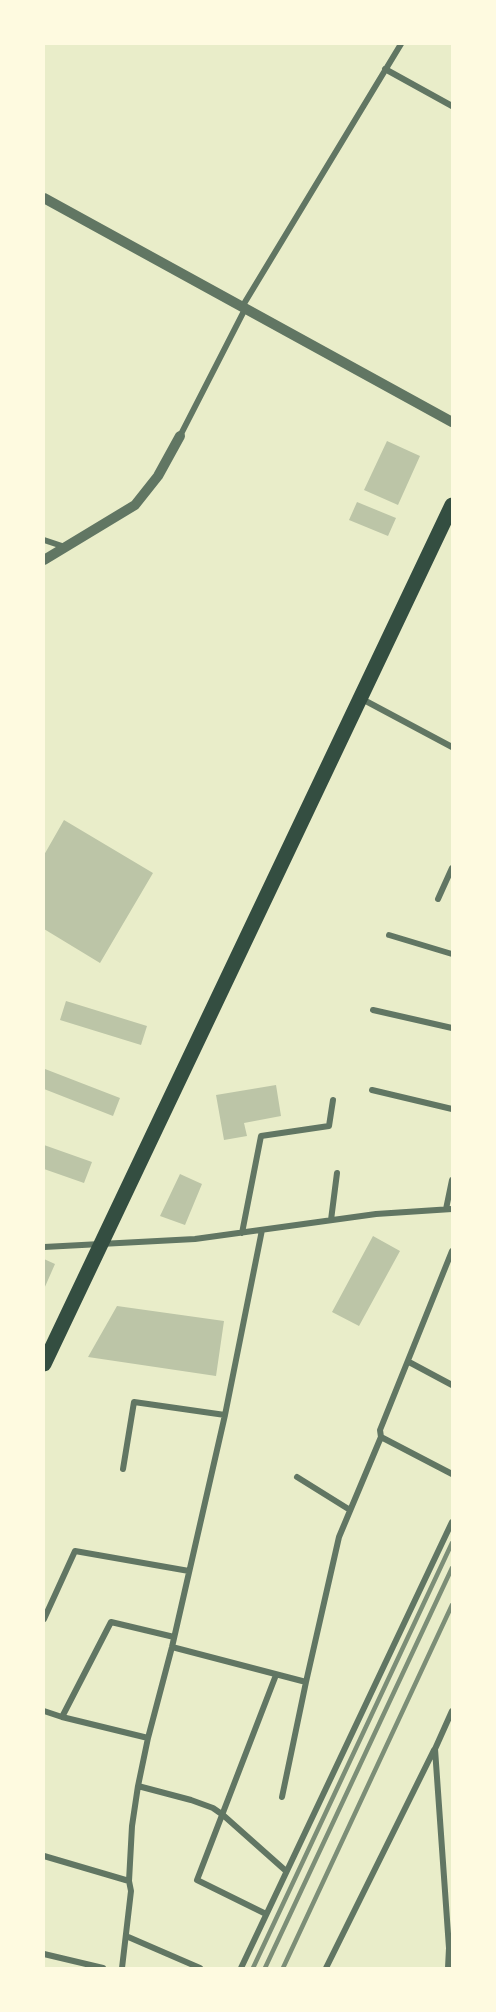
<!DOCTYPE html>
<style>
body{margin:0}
#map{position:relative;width:496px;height:2012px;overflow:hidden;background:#e9edc9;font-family:Mulish,sans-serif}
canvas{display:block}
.frame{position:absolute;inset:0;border:45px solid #fefae0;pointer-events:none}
</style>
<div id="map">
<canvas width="496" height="2012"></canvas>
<div class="frame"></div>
</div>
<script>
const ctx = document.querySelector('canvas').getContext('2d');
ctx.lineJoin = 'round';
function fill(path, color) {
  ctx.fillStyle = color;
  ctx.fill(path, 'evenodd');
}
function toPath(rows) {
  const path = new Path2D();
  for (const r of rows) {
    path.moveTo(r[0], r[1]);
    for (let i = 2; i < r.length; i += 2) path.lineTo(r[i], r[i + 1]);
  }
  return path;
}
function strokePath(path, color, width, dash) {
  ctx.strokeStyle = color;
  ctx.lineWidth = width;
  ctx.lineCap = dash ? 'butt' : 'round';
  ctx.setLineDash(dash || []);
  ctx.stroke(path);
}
const building = toPath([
 [387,441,420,456,398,505,364,490],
 [357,502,396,518,388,536,349,520],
 [64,820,153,873,100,963,44,929,44,855],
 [66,1001,147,1026,141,1045,60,1020],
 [45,1069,120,1098,113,1116,44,1089],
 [276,1085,281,1116,244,1123,247,1136,224,1140,216,1095],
 [44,1145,92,1162,84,1183,44,1169],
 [180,1174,202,1184,185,1225,160,1216],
 [373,1236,400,1251,359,1326,332,1312],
 [44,1259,55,1264,44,1289],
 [117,1306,224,1321,216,1376,88,1357]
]);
const minor = toPath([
 [385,69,452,106],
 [242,307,401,44],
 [180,436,245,309],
 [44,540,65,547],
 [362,699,452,747],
 [438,899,452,868],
 [389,935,452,954],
 [373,1010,452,1028],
 [372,1090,452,1109],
 [446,1209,452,1180],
 [331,1220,337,1173],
 [242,1233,261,1136,329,1126,333,1100],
 [44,1247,195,1239,376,1214,452,1209],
 [409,1362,452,1385],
 [381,1437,452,1474],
 [123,1469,134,1402,225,1415],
 [297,1477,350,1510],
 [44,1619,75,1551,189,1571],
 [172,1647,306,1682],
 [44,1711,62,1717,148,1738],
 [62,1717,111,1622,174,1637],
 [138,1786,191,1800,213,1808,223,1815,286,1871],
 [282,1797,306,1682,339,1537,381,1437,380,1430,452,1251],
 [44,1856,129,1881],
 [266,1914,197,1880,276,1675],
 [126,1936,200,1968],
 [44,1954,103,1968],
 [122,1968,131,1891,129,1881,132,1826,138,1786,148,1738,172,1647,225,1415,262,1230],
 [241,1968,452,1522],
 [326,1968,434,1750],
 [448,1968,449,1948,435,1749,452,1711]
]);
const tertiary = toPath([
 [44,198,452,422],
 [44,560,135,505,158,476,180,436]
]);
const trunk = toPath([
 [44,1364,452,505]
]);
const rail = toPath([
 [253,1968,452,1543],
 [265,1968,452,1568],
 [283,1968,452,1605]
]);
fill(building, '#bcc5a7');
strokePath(minor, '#617663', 6);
strokePath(tertiary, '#617663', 10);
strokePath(trunk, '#344e41', 15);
strokePath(rail, '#7c8e77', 4.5);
</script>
